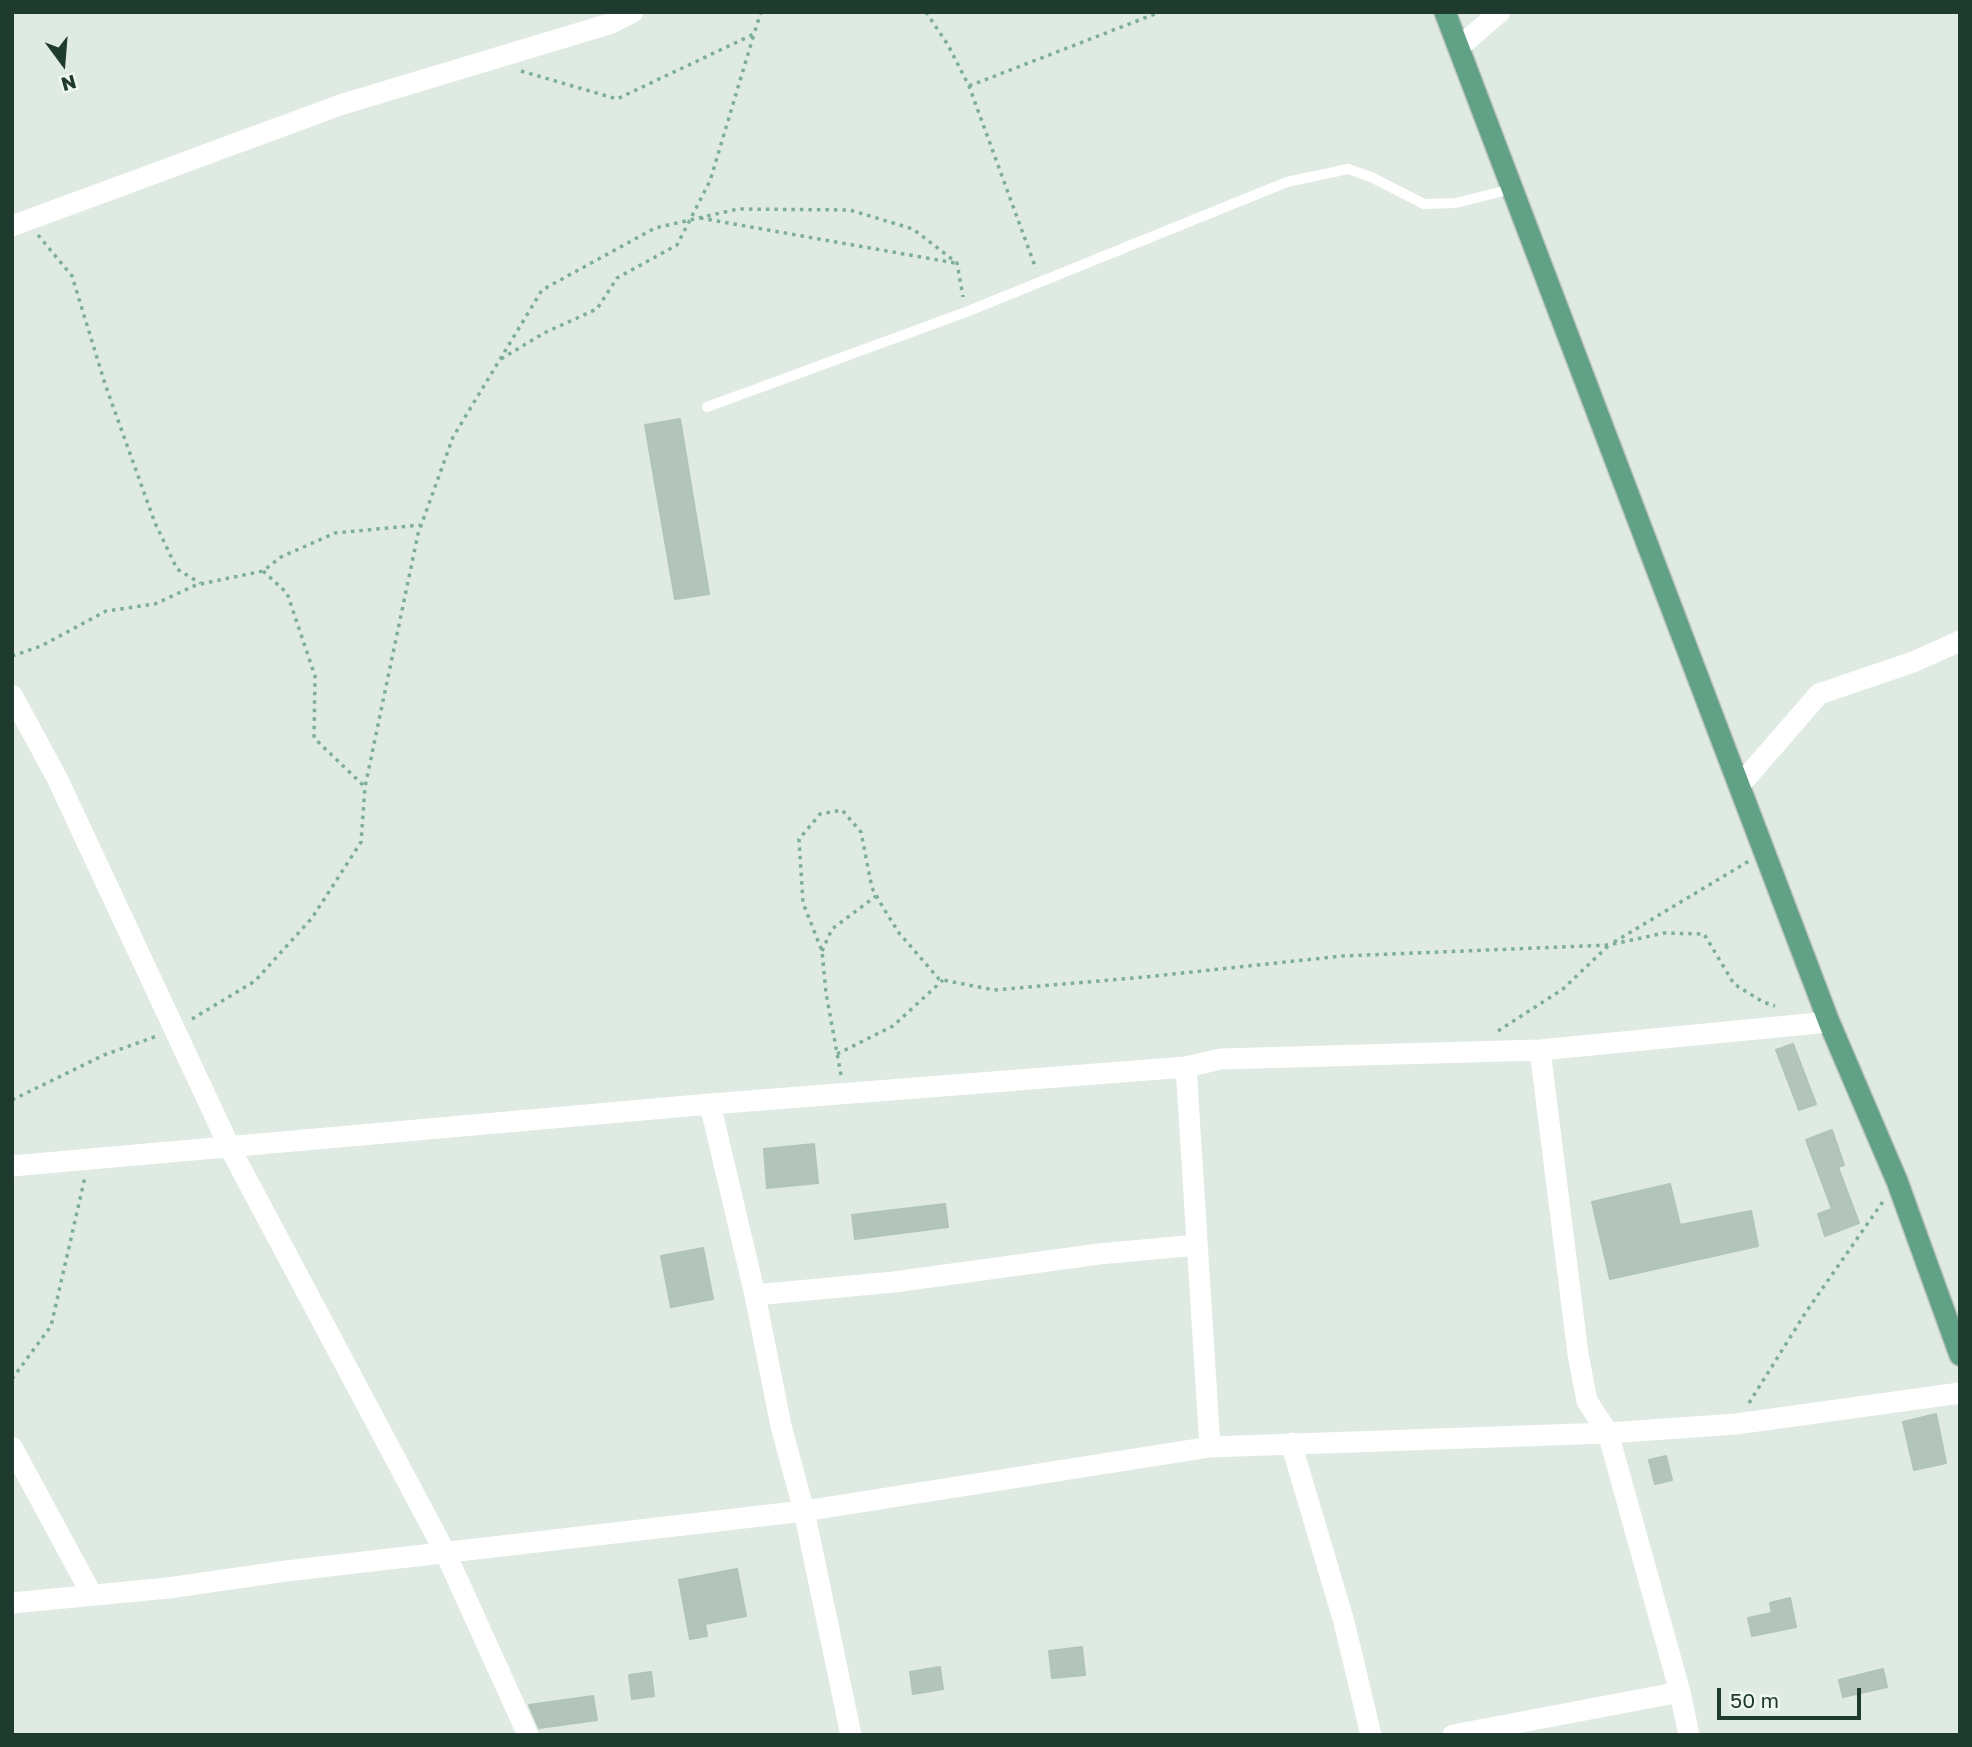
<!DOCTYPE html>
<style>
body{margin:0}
#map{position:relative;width:1972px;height:1747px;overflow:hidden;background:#deeae2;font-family:"Golos Text",sans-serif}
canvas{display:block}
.frame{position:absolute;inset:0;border:14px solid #1f3a2e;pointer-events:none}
.north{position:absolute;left:28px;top:28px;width:70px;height:70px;-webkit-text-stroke:5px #eef7f1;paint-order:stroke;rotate:164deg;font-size:19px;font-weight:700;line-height:28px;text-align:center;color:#1f3a2e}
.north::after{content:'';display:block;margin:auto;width:24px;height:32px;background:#1f3a2e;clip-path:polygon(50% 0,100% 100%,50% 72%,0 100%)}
.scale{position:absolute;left:1717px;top:1688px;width:144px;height:32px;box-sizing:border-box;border:4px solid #1f3a2e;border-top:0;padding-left:9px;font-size:21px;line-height:24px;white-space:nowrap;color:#1f3a2e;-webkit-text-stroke:5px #eef7f1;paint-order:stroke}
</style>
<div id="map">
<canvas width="1972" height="1747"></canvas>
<div class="frame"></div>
<div class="north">N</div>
<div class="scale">50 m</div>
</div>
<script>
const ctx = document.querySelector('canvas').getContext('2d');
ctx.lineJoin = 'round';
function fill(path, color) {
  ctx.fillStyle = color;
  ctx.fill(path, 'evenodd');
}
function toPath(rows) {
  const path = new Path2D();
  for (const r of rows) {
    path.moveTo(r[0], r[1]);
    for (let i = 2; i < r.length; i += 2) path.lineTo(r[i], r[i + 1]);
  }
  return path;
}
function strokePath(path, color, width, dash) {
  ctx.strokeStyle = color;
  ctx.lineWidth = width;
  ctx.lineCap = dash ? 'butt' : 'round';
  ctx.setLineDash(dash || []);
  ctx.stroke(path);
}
const building = toPath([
 [680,419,709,594,675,599,645,425,680,419],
 [1793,1044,1816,1104,1799,1110,1776,1050,1793,1044],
 [1832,1130,1844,1165,1838,1167,1859,1223,1825,1236,1818,1214,1832,1209,1806,1140,1832,1130],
 [814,1144,818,1183,767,1188,764,1149,814,1144],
 [1670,1184,1680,1225,1751,1211,1758,1246,1610,1279,1592,1202,1670,1184],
 [945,1204,948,1227,855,1239,852,1215,945,1204],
 [703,1248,713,1299,671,1307,661,1256,703,1248],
 [1936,1414,1946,1463,1914,1470,1903,1422,1936,1414],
 [1666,1456,1672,1480,1655,1484,1649,1460,1666,1456],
 [737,1569,746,1616,705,1624,707,1636,690,1639,679,1580,737,1569],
 [1790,1598,1796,1627,1752,1636,1748,1618,1772,1613,1770,1603,1790,1598],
 [1082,1647,1085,1675,1052,1678,1049,1651,1082,1647],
 [940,1667,943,1689,913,1694,910,1672,940,1667],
 [1883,1669,1887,1687,1843,1697,1839,1680,1883,1669],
 [651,1672,654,1696,632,1699,629,1675,651,1672],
 [593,1696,597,1720,539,1728,529,1705,593,1696]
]);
const path = toPath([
 [926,12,948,45,969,86,1036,269],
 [521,71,617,99,754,34,761,12],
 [969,86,1160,12],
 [700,218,955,263],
 [38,235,72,276,105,384,155,523,177,569,200,583],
 [501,359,544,333,597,309,617,278,677,245,710,181,754,34],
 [263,571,287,593,315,676,314,738,365,787],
 [12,656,41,646,106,611,155,604,196,585,263,571,281,557,335,533,420,525],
 [1614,942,1749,861],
 [822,951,832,929,876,896],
 [192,1019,255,981,312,918,361,842,365,787,418,534,453,437,542,290,655,228,738,209,850,210,913,229,957,263,963,297],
 [1498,1031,1563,989,1608,946],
 [837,1054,893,1026,943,980],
 [841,1075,826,993,822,951,803,903,799,839,820,814,842,810,861,832,872,888,884,909,899,933,939,979,943,980,994,990,1145,977,1342,956,1609,945,1664,933,1704,934,1734,984,1763,1002,1775,1006],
 [12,1100,104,1055,157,1036],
 [12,1379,51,1326,85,1177],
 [1749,1403,1806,1312,1884,1200]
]);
const lane = toPath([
 [707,407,966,312,1287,182,1348,169,1371,177,1424,204,1456,203,1511,189]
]);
const street = toPath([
 [1459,47,1500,12],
 [12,226,340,105,609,24,633,12],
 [12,695,57,778,230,1148,445,1552,528,1735],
 [1740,785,1819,694,1913,662,1960,641],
 [1540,1050,1578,1354,1587,1401,1608,1433,1680,1692],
 [1186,1067,1210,1447],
 [710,1104,755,1295,781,1426,804,1511,851,1735],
 [12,1166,710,1104,1186,1067,1221,1059,1540,1050,1829,1022],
 [755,1295,894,1282,1099,1254,1197,1245],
 [1291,1443,1344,1622,1371,1735],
 [12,1447,92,1595],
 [12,1603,168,1588,286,1571,804,1511,1210,1447,1608,1433,1736,1424,1960,1393],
 [1453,1735,1680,1692,1689,1735]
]);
const primary = toPath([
 [1445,12,1829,1022,1897,1181,1960,1355]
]);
fill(building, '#b3c5bb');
strokePath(building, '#b0c4b8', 2);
strokePath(primary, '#bcc4c0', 24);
strokePath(path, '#7daf97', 3.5, [3.5, 5]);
strokePath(lane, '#fff', 10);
strokePath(street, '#fff', 21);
strokePath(primary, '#61a186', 21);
</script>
